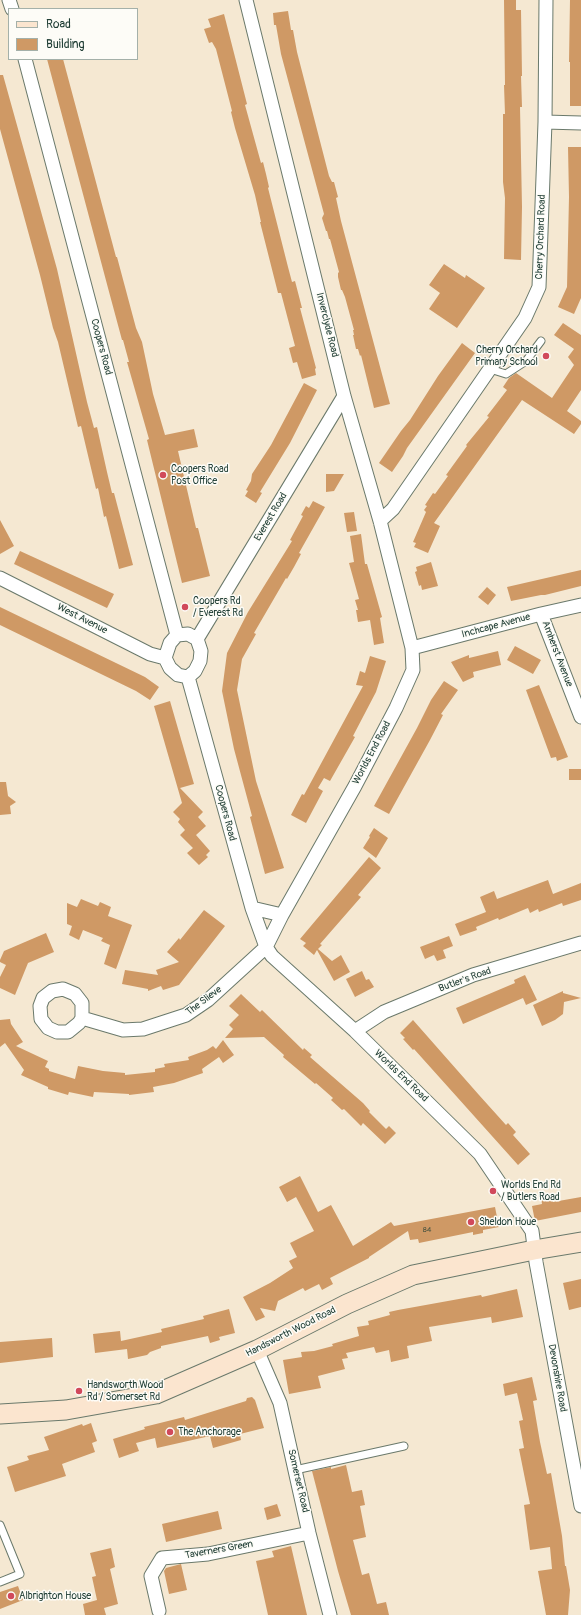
<!DOCTYPE html>
<style>
body{margin:0}
#map{position:relative;width:581px;height:1615px;overflow:hidden;background:#f5e8d2;font-family:Pangolin,sans-serif}
canvas{display:block}
.legend{position:absolute;left:8px;top:8px;width:130px;height:52px;box-sizing:border-box;background:#fdfcf7;border:1px solid #a4b0a9;margin:0;padding:5px 7px;list-style:none;font-size:12px;color:#1f3d34}
.legend li{display:flex;align-items:center;gap:8px;height:20px}
.legend b{width:20px;border:1px solid #a4b0a9}
</style>
<div id="map">
<canvas width="581" height="1615"></canvas>
<ul class="legend">
<li><b style="height:5px;background:#fbe5cf"></b>Road</li>
<li><b style="height:11px;background:#cf9965"></b>Building</li>
</ul>
</div>
<script>
const ctx = document.querySelector('canvas').getContext('2d');
ctx.lineJoin = 'round';
function fill(path, color) {
  ctx.fillStyle = color;
  ctx.fill(path, 'evenodd');
}
function toPath(rows) {
  const path = new Path2D();
  for (const r of rows) {
    path.moveTo(r[0], r[1]);
    for (let i = 2; i < r.length; i += 2) path.lineTo(r[i], r[i + 1]);
  }
  return path;
}
function strokePath(path, color, width, dash) {
  ctx.strokeStyle = color;
  ctx.lineWidth = width;
  ctx.lineCap = dash ? 'butt' : 'round';
  ctx.setLineDash(dash || []);
  ctx.stroke(path);
}
function drawText(font, color, halo, rows, align = 'center') {
  ctx.font = font + ' Pangolin,sans-serif';
  ctx.lineWidth = 3;
  ctx.setLineDash([]);
  ctx.textBaseline = 'middle';
  ctx.strokeStyle = halo;
  ctx.fillStyle = color;
  for (const [text, x, y, turn = 0] of rows) {
    ctx.save();
    ctx.translate(x, y);
    ctx.rotate((+turn || 0) * Math.PI / 180);
    ctx.textAlign = isNaN(turn) ? turn : align;
    if (halo) ctx.strokeText(text, 0, 0);
    ctx.fillText(text, 0, 0);
    ctx.restore();
  }
}
const building = toPath([
 [504,0,516,0,516,10,521,10,522,76,521,76,522,107,520,107,522,207,521,260,504,259,505,198,503,182,503,114,505,114,504,85,505,85],
 [570,0,581,0,581,106,570,106,570,62,569,62],
 [288,11,291,30,293,30,297,52,329,176,332,182,334,182,338,197,336,198,341,221,390,404,374,408,361,355,360,356,358,349,356,349,353,335,354,335,353,330,354,330,345,297,342,290,341,290,338,277,338,273,339,272,330,239,329,239,327,231,326,231,322,218,324,214,281,54,276,25,274,25,273,13],
 [224,14,247,104,245,105,261,163,263,162,266,174,269,187,268,188,288,267,292,282,295,281,302,308,300,308,316,368,315,369,316,375,302,379,297,362,293,363,289,348,295,346,281,293,278,293,260,222,261,222,255,195,235,128,231,112,232,111,216,49,212,42,209,43,204,29,211,27,208,19],
 [47,59,63,59,112,242,116,257,117,257,136,328,142,342,153,394,165,435,194,429,198,447,178,451,196,528,198,528,210,576,182,583,147,440,149,439,127,362,129,362,123,340,122,340,108,288],
 [0,75,3,75,57,269,87,402,94,428,97,427,107,472,112,493,114,493,133,565,119,569,106,516,104,517,98,488,96,489,81,426,78,427,58,342,53,328,40,275,0,129],
 [568,147,581,147,581,298,574,314,558,307,567,287,569,197],
 [444,264,465,278,466,275,485,288,457,328,429,309,440,293,429,285],
 [563,323,581,335,581,390,567,411,581,421,581,424,574,434,522,400,434,523,440,526,428,553,414,547,416,543,413,542,426,512,424,510,427,506,425,505,433,493,435,494,448,476,446,475,467,446,466,445,489,417,487,416,507,390,503,387,509,378,516,373,552,398,574,365,568,357,574,349,554,335],
 [462,343,475,353,407,448,403,456,392,472,379,463,401,431,410,420,438,376],
 [304,383,317,390,290,443,260,492,262,493,256,503,245,496,248,491,246,490,251,481,252,474,271,445],
 [326,474,344,474,334,491,326,492],
 [313,501,325,507,299,553,301,554,294,567,287,579,286,578,254,633,256,634,242,659,237,690,256,781,284,868,265,874,250,817,252,816,234,749,222,691,227,653,248,612,292,541,290,540,303,516,301,515,306,506,309,508],
 [354,512,357,531,347,532,344,513],
 [0,520,14,546,0,554],
 [361,534,365,564,367,564,382,617,380,618,384,643,374,645,370,620,358,622,356,610,358,610,355,600,359,599,349,563,354,562,350,536],
 [20,551,114,594,107,608,14,564],
 [431,562,438,586,422,590,421,585,419,586,415,572,417,571,416,567],
 [581,570,581,586,545,595,541,595,511,601,507,587],
 [487,587,496,595,488,605,478,597],
 [0,607,145,677,159,687,150,700,136,691,0,625],
 [515,646,541,660,533,674,507,660],
 [498,651,501,665,473,672,474,677,463,682,451,662,469,655,469,658],
 [370,656,386,661,376,692,353,736,355,737,330,781,324,778,318,788,323,791,306,823,291,815,302,794,304,795,363,686,356,685,360,671,365,673],
 [444,681,458,690,441,714,443,715,430,740,389,814,374,806,417,728,431,700],
 [539,685,568,757,557,761,556,757,551,758,526,690],
 [170,701,194,784,180,788,203,812,198,817,206,826,196,835,210,851,206,855,208,857,199,865,187,853,193,848,180,835,185,830,178,822,180,819,173,812,182,803,154,706],
 [569,769,581,769,581,780,569,780],
 [0,782,6,782,8,796,16,802,10,806,11,814,0,815],
 [374,828,388,838,376,858,363,848,370,837,369,836],
 [369,857,381,868,358,895,361,897,320,944,322,945,318,949,332,961,341,955,350,972,334,981,317,950,314,955,303,946,306,943,300,939],
 [548,880,553,894,581,883,581,900,563,906,562,903,539,912,538,909,530,913,528,908,499,920,498,918,476,927,477,930,460,936,455,924,486,912,480,897,494,891,497,899],
 [81,899,98,906,100,902,111,907,108,916,132,925,116,969,104,964,110,945,101,941,103,938,83,930,79,940,69,935,72,926,67,924,67,903,77,907],
 [204,910,225,926,179,985,163,990,161,986,148,991,148,989,122,984,125,970,158,975,156,970,179,962,167,952,179,938,180,940],
 [46,933,54,952,28,963,15,995,0,988,0,977,6,965,0,962,0,960,4,951],
 [449,936,453,946,443,950,446,958,437,961,434,955,425,959,420,947],
 [362,971,366,980,369,979,374,987,355,997,346,979],
 [525,975,537,1000,526,1005,523,998,463,1024,456,1008,515,983,514,980],
 [563,991,563,993,581,998,564,1002,563,1014,555,1020,542,1026,533,1005],
 [241,994,260,1012,262,1010,303,1050,304,1048,312,1055,310,1057,363,1103,370,1111,369,1112,386,1129,389,1126,396,1133,385,1144,363,1123,361,1126,344,1109,342,1110,331,1100,333,1098,316,1083,315,1084,283,1057,284,1055,264,1037,225,1038,233,1029,229,1025,239,1015,229,1006],
 [10,1019,11,1024,23,1042,16,1046,48,1061,45,1067,49,1069,49,1071,75,1079,78,1066,103,1071,125,1073,125,1075,155,1072,155,1069,165,1067,164,1064,189,1060,188,1057,207,1050,213,1046,216,1049,223,1040,234,1055,223,1063,219,1057,202,1069,203,1073,174,1083,153,1087,154,1092,129,1095,129,1094,94,1092,93,1097,69,1092,68,1095,48,1089,48,1087,21,1075,24,1070,5,1043,0,1047,0,1020],
 [413,1020,479,1095,506,1125,508,1123,516,1132,513,1135,530,1154,518,1165,414,1049,413,1050,403,1039,405,1038,400,1033],
 [300,1176,318,1212,331,1205,353,1246,391,1222,394,1226,495,1207,499,1227,483,1230,483,1233,473,1235,473,1232,419,1243,418,1239,410,1240,408,1231,369,1257,369,1258,330,1278,333,1284,322,1290,319,1284,305,1291,303,1288,278,1301,275,1311,260,1308,265,1317,256,1321,243,1297,270,1283,293,1268,289,1261,297,1257,290,1243,314,1231,296,1197,287,1202,279,1187],
 [551,1194,553,1202,581,1197,581,1212,535,1221,532,1206,542,1204,541,1197],
 [581,1279,581,1307,569,1310,563,1283],
 [517,1289,523,1317,492,1323,491,1317,429,1327,432,1341,407,1346,409,1358,391,1362,389,1350,376,1353,374,1347,346,1353,348,1358,342,1359,345,1369,318,1376,321,1388,289,1394,283,1360,302,1357,301,1352,314,1351,333,1346,332,1344,359,1336,357,1327,369,1325,368,1321,390,1315,389,1312,398,1310,481,1295,482,1297],
 [229,1309,235,1333,219,1337,220,1340,210,1343,208,1336,161,1346,161,1348,150,1352,147,1355,128,1359,127,1349,95,1353,93,1334,120,1331,121,1341,162,1332,161,1329,204,1319,203,1316],
 [52,1338,53,1357,0,1363,0,1342],
 [532,1377,537,1400,533,1401,540,1442,547,1474,551,1473,562,1536,565,1566,566,1566,570,1590,568,1615,546,1615,538,1571,552,1569,550,1547,530,1550,524,1505,530,1504,519,1449,524,1448,519,1421,523,1420,517,1393,505,1396,503,1384],
 [252,1397,255,1400,264,1428,240,1434,241,1440,213,1448,210,1436,157,1448,155,1438,136,1443,139,1451,119,1458,113,1439,145,1429,144,1427,184,1417,185,1420,246,1401,247,1398],
 [91,1423,97,1441,92,1443,95,1452,62,1464,66,1476,15,1492,7,1467,29,1460,27,1456,49,1450,44,1437,82,1424,83,1426],
 [346,1465,352,1492,362,1490,365,1505,360,1506,366,1537,353,1540,362,1575,369,1573,377,1604,386,1602,389,1615,351,1615,338,1571,312,1471,331,1467,331,1469],
 [277,1504,281,1516,267,1520,264,1508],
 [218,1511,222,1529,166,1542,162,1524],
 [291,1546,307,1615,268,1615,256,1561,274,1557,272,1551],
 [111,1548,115,1567,110,1569,118,1604,104,1608,106,1615,85,1615,83,1604,97,1600,92,1577,96,1576,90,1553],
 [181,1564,187,1590,169,1594,164,1571,166,1568],
 [18,1586,23,1600,0,1609,0,1592]
]);
const service = toPath([
 [490,369,506,374,526,361,541,341],
 [295,1470,404,1446],
 [0,1525,20,1574,0,1582]
]);
const minor = toPath([
 [9,0,12,9],
 [25,59,177,635],
 [545,122,581,123],
 [380,521,393,509,525,318,539,287,545,122,546,0],
 [0,578,150,654,165,658],
 [541,614,581,717],
 [188,634,197,639,201,651,200,661,195,671,188,677,178,675,170,668,165,658,170,643,177,635,188,634],
 [197,639,344,396],
 [412,648,541,614,581,605],
 [188,677,252,908,266,947,272,956,355,1031,480,1154,532,1231,536,1262,581,1506],
 [252,908,282,915],
 [63,989,75,994,82,1003,82,1018,79,1023,68,1032,57,1032,48,1028,41,1019,40,1006,43,998,52,991,63,989],
 [82,1018,123,1030,143,1029,186,1015,208,1000,266,947,282,915,355,786,396,708,413,670,412,648,380,521,344,396,246,0],
 [355,1031,384,1012,473,975,581,943],
 [257,1350,280,1403,309,1533,330,1615],
 [159,1611,151,1576,162,1558,208,1554,309,1533]
]);
const secondary = toPath([
 [0,1414,66,1410,156,1394,257,1350,347,1304,413,1275,534,1250,581,1242]
]);
const markers = [
 [546,356,4,"#d1495b"],
 [163,475,4,"#d1495b"],
 [185,607,4,"#d1495b"],
 [493,1191,4,"#d1495b"],
 [471,1222,4,"#d1495b"],
 [79,1391,4,"#d1495b"],
 [170,1432,4,"#d1495b"],
 [11,1596,4,"#d1495b"]
];
const numberNames = [
 ["84",427,1230]
];
const streetNames = [
 ["Cherry Orchard Road",541,237,-88],
 ["Inverclyde Road",327,325,76],
 ["Coopers Road",101,347,75],
 ["Everest Road",271,517,-59],
 ["West Avenue",82,619,27],
 ["Inchcape Avenue",496,626,-15],
 ["Amherst Avenue",557,654,69],
 ["Worlds End Road",372,753,-62],
 ["Coopers Road",225,813,75],
 ["Butler's Road",465,980,-20],
 ["The Slieve",204,1001,-37],
 ["Worlds End Road",401,1076,44],
 ["Handsworth Wood Road",291,1332,-27],
 ["Devonshire Road",557,1378,80],
 ["Somerset Road",298,1481,77],
 ["Taverners Green",219,1550,-10]
];
const poiNames = [
 ["Cherry Orchard",538,350,"right"],
 ["Primary School",538,362,"right"],
 ["Coopers Road",171,469],
 ["Post Office",171,481],
 ["Coopers Rd",193,601],
 ["/ Everest Rd",193,613],
 ["Worlds End Rd",501,1185],
 ["/ Butlers Road",501,1197],
 ["Sheldon Houe",479,1222],
 ["Handsworth Wood",87,1385],
 ["Rd / Somerset Rd",87,1397],
 ["The Anchorage",178,1432],
 ["Albrighton House",19,1596]
];
fill(building, '#cf9965');
strokePath(service, '#6a796b', 9);
strokePath(minor, '#6a796b', 15);
strokePath(secondary, '#6a796b', 21);
strokePath(service, '#fff', 7);
strokePath(minor, '#fff', 13);
strokePath(secondary, '#fbe5cf', 19);
for (const [x, y, r, color] of markers) {
  const dot = new Path2D();
  dot.arc(x, y, r, 0, 2 * Math.PI);
  ctx.fillStyle = color;
  ctx.fill(dot);
  strokePath(dot, '#fdfcf7', 1.5);
}
drawText('8px', '#4b5440', null, numberNames);
drawText('10px', '#1f3d34', '#fdfcf7', streetNames);
drawText('10px', '#1f3d34', '#fdfcf7', poiNames, 'left');
</script>
